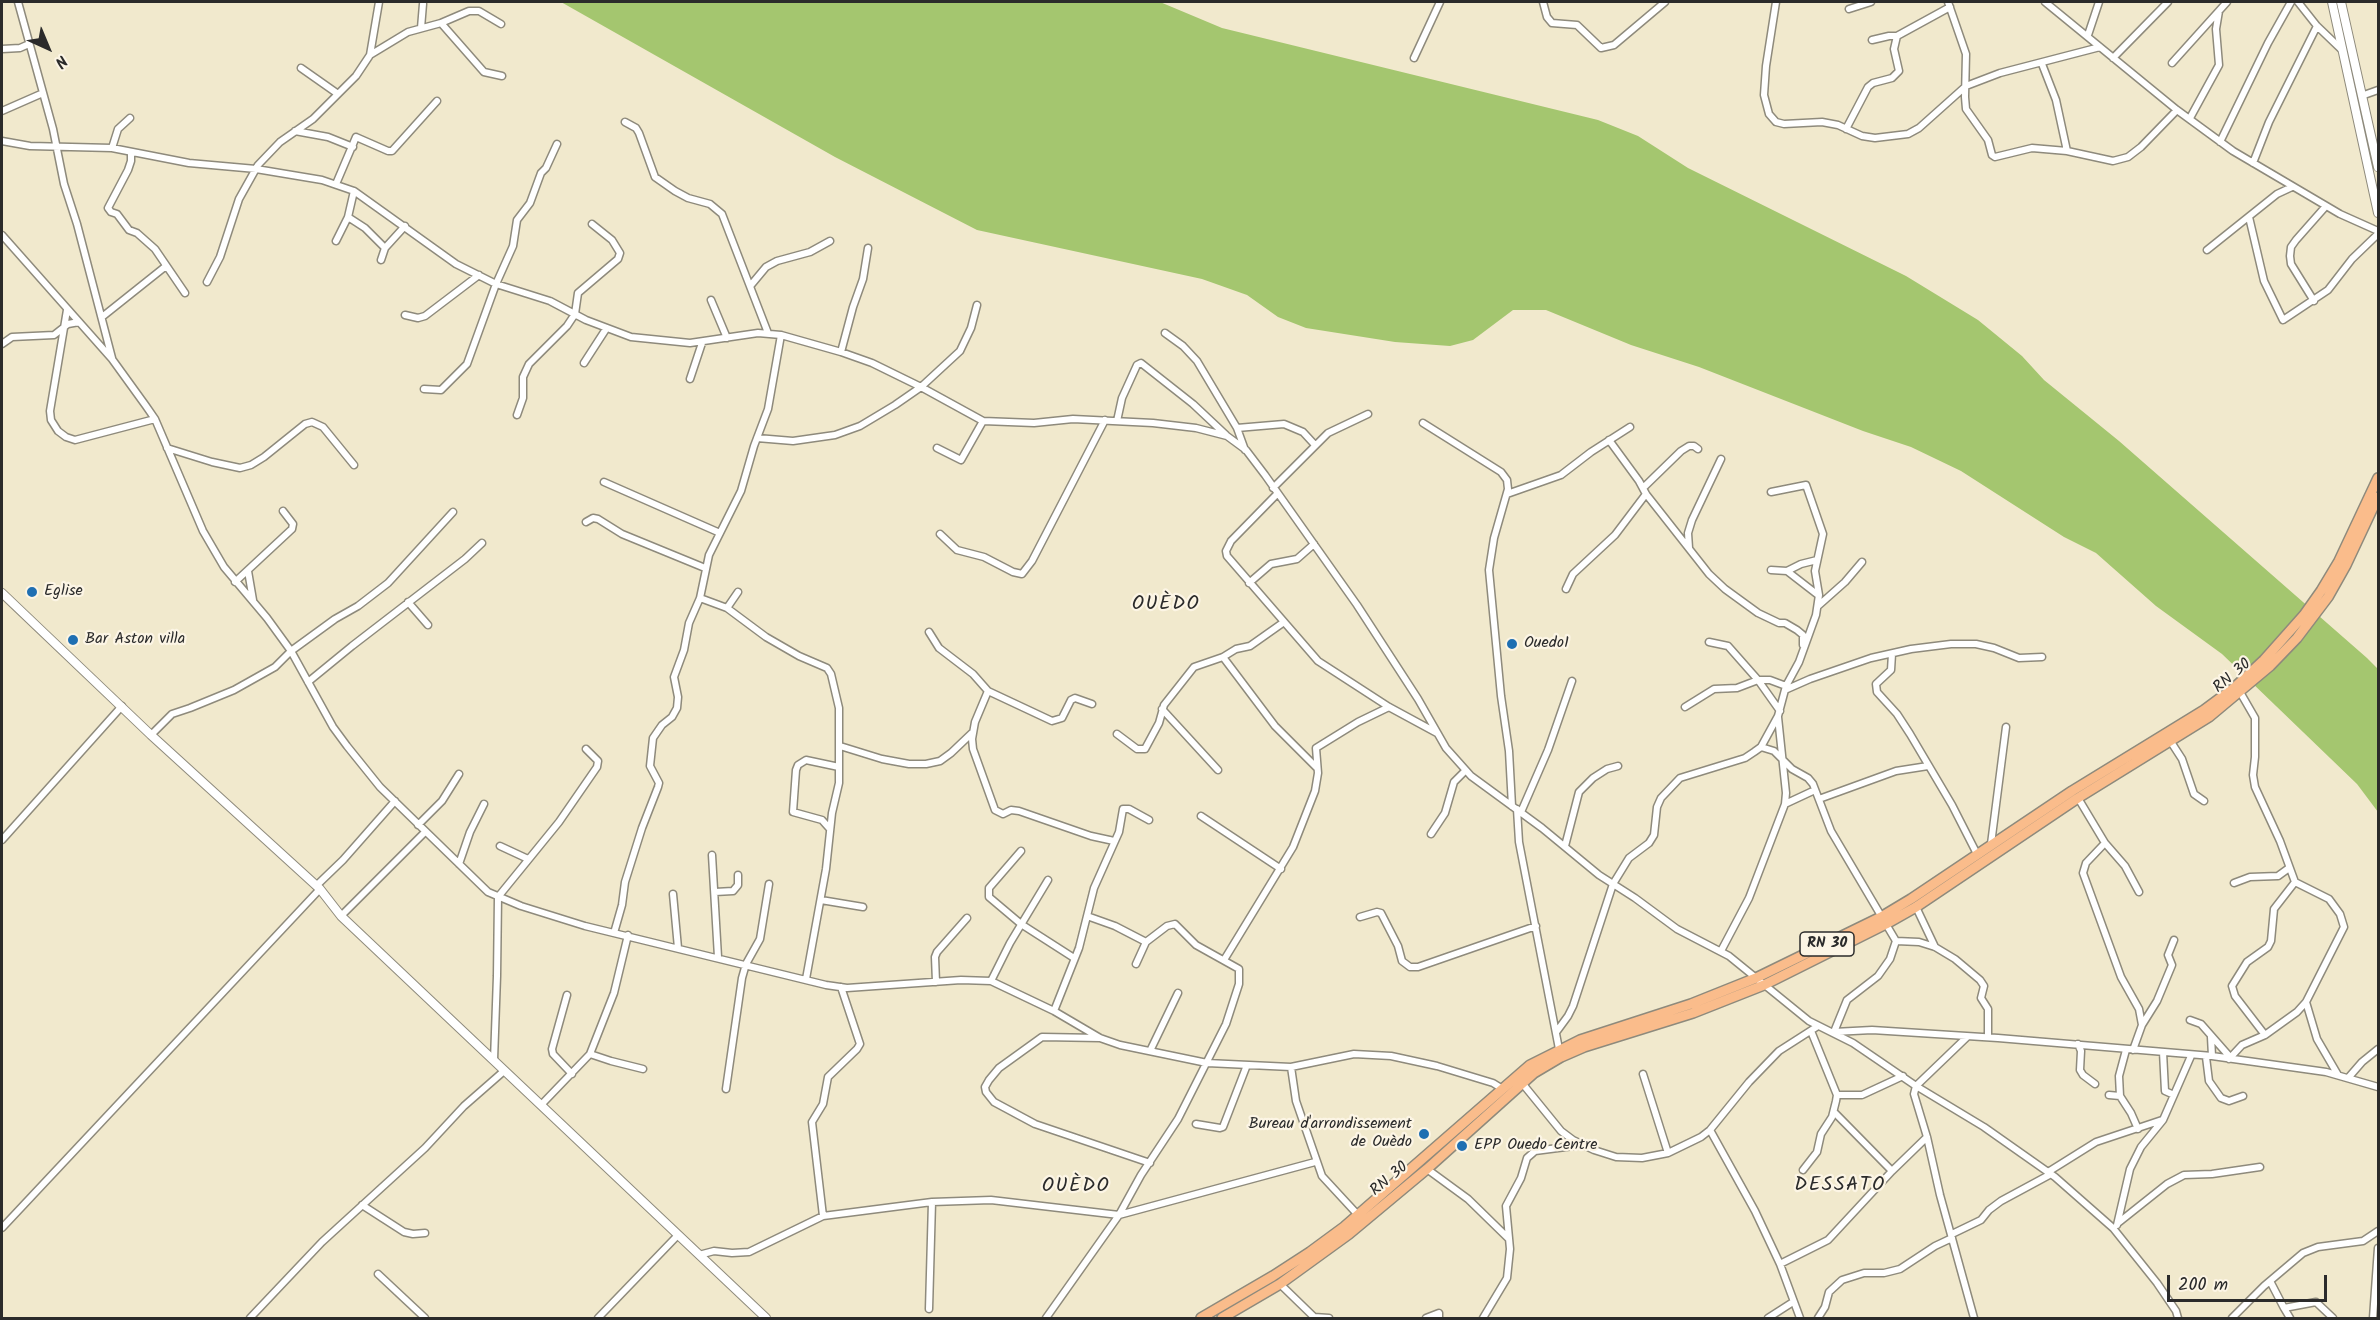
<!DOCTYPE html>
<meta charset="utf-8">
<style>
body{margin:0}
#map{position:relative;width:2380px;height:1320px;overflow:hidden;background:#f1e9cd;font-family:Kalam,sans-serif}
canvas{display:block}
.frame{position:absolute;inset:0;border:3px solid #2b2b2b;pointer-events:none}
.north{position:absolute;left:18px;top:18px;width:60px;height:60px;-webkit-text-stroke:4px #fcf5e5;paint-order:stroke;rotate:136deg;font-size:16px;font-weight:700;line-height:24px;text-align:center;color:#2b2b2b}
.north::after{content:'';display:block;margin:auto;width:21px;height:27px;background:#2b2b2b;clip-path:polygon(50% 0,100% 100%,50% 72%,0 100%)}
.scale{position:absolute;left:2167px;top:1275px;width:160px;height:27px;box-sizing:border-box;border:3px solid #2b2b2b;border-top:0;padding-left:8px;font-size:18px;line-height:21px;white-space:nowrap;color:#2b2b2b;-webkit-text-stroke:4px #fcf5e5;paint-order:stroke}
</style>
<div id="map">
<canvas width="2380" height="1320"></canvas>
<div class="frame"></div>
<div class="north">N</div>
<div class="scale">200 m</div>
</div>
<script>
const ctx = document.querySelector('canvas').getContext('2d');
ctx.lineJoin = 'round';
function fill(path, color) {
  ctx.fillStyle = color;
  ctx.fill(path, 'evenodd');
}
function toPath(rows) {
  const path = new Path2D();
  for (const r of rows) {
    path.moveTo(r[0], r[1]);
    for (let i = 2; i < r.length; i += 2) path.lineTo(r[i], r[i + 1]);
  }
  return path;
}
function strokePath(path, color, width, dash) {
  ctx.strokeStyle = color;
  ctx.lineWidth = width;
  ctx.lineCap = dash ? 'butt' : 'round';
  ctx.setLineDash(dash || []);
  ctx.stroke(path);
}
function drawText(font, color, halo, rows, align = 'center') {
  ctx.font = font + ' Kalam,sans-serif';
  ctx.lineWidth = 4.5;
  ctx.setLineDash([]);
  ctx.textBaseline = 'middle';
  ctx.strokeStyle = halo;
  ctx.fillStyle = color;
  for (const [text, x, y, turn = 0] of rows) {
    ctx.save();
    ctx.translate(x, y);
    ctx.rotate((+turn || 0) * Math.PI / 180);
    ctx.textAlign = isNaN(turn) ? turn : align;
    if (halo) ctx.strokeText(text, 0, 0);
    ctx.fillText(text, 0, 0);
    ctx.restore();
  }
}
const green = toPath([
 [561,2,1160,2,1222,28,1598,120,1638,136,1688,168,1906,276,1978,320,2022,356,2044,380,2119,441,2367,658,2378,669,2378,812,2357,784,2222,654,2156,606,2096,553,2064,537,1961,471,1911,447,1863,431,1699,367,1631,345,1546,310,1513,310,1473,340,1450,346,1395,342,1306,328,1278,317,1247,295,1202,279,977,230,835,157]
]);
const minor = toPath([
 [18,2,53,129,64,184,77,224,112,358],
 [1543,2,1547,17,1552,23,1577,25,1601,48,1614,45,1665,2],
 [1776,2,1766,66,1764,95,1769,114,1776,122,1784,124,1822,122,1838,125,1862,136,1875,138,1908,134,1919,128,1966,86,2000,73,2100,47],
 [1948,2,1966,54,1965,97,1966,109,1988,140,1992,155,1995,157,2032,148,2067,151,2113,161,2128,157,2141,147,2177,110],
 [2045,2,2177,110,2233,151,2340,214,2378,231],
 [2298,2,2317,26,2342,50],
 [1849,9,1871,2],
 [441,23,484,72,502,76],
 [421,28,423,4],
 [2088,35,2099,2],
 [1872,40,1889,36,1897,36],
 [2,49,20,48,29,44],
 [370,55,408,32,441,23,469,11,479,11,501,24],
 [1414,58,1440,2],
 [2113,58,2168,2],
 [2172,63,2227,2],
 [2042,64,2056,100,2067,151],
 [301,68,338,94],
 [2364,95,2378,90],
 [2,111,43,93],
 [2190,118,2219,65,2216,29,2219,11],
 [625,122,636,128,639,133,655,177,675,191,688,198,710,204,722,214,768,333],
 [1846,129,1868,87,1873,83,1892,78,1899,71,1894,49,1897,36,1950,7],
 [295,131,328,137,353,147],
 [2,141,30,146,112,148,189,163,256,169,322,180,354,191,456,264,496,284,550,301,586,320,631,337,690,343,758,333,781,335,841,352,872,363,921,387,983,421,1034,423,1073,419,1153,423,1196,428,1227,436,1246,450,1265,475,1357,605,1418,699,1446,748,1471,776,1542,828,1599,875,1635,898,1677,929,1729,956,1809,1021,1853,1043,1916,1086,1984,1127,2055,1177,2113,1228,2157,1283,2176,1311,2178,1318],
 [2220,142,2268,43,2291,2],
 [112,148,118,129,130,118],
 [131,152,131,161,128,170,108,208,111,212,117,214,129,230,137,233,155,249,185,293],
 [2253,163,2269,122,2317,26],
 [336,184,356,137,388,151,392,151,437,101],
 [348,217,365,228,385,248],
 [2249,217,2264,281,2283,320,2328,290,2352,259,2378,234],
 [2,235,112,359,146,406,155,419,203,531,224,567,267,618,291,651,333,727,347,746,380,787,488,892,521,906,585,926,826,985,847,988,961,980,991,981,1054,1011,1100,1038,1120,1045,1207,1063,1291,1067,1354,1054,1391,1056,1437,1066,1493,1083,1501,1088],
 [336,241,348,217,354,191],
 [2207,250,2277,194,2292,187],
 [381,260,385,248,405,226],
 [207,282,220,257,239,199,258,165,280,142,313,119,356,76,370,55,379,2],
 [751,285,766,267,777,261,810,252,830,241],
 [711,300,727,338],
 [2314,301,2291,264,2290,256,2291,247,2296,240,2326,206],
 [67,310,50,411,51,420,58,431,66,437,75,440,155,419],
 [405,315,418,318,425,316,479,275],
 [102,317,166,266],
 [1165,333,1183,346,1197,361,1237,428,1245,450],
 [2,344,12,337,54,335,68,324,79,322],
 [841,352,853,307,863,279,868,248],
 [584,363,606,329],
 [690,379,702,343],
 [424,389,441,390,467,364,496,284,513,246,517,220,530,203,541,173,546,168,557,144],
 [517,415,523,398,523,377,529,364,567,326,575,314,578,293,618,259,620,253,612,240,592,224],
 [1117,421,1122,398,1137,365,1141,363,1193,404,1226,435],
 [1423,423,1501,472,1507,480,1508,489,1494,538,1489,570,1501,696,1509,751,1512,806],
 [1237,428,1284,424,1303,432,1315,445],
 [757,438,793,441,835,435,860,426,895,405,921,387,960,351,971,328,977,305],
 [1609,440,1639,481,1646,494,1709,574,1725,589,1758,613,1779,623,1785,623,1797,630,1803,635,1803,645],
 [167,448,212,462,240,468,251,465,264,457,305,424,312,422,323,427,354,465],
 [937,448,961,460,983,421],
 [604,482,720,533],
 [1273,488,1328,433,1368,414],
 [1643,488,1681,451,1689,446,1694,446,1698,449],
 [1277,494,1231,541,1226,551,1227,556,1318,661,1389,707,1437,733],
 [1507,494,1561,475,1591,452,1630,427],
 [586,522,593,518,598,519,622,534,705,568],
 [940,534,957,550,984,557,1013,572,1022,574,1032,561,1105,420],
 [1689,548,1688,533,1692,520,1721,459],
 [1771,570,1787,571,1801,564,1817,560],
 [248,571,253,600],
 [1787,571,1818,595],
 [235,582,292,529,293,524,283,511],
 [1249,583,1271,564,1297,559,1314,544],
 [1566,589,1573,574,1615,535,1646,494],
 [700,598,727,608,766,637,799,656,827,668,831,674,839,708,839,783,832,813,826,869,806,979],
 [408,602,428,625],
 [1818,606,1845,582,1862,562],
 [727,608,738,592],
 [929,632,939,648,973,674,988,691,1052,721,1062,718,1071,700,1075,698,1092,704],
 [1709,642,1728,646,1758,680,1780,711],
 [1892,654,1891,670,1876,684,1877,692,1897,714,1910,734,1952,805,1977,854],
 [1223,657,1275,726,1317,768],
 [308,682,352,646,465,559,482,543],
 [1785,690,1810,679,1871,658,1911,649,1951,644,1976,644,1994,648,2019,658,2042,657],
 [988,691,975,722,972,739,973,749,995,810,1003,814,1011,810,1019,811,1091,836,1114,841],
 [1685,707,1714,689,1737,688,1758,680,1770,680,1786,686],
 [1162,709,1218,770],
 [1117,734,1137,749,1145,749,1159,723,1164,705,1194,667,1223,657,1236,649,1250,646,1284,622],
 [151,735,172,714,190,708,234,690,275,667,291,651,335,619,358,606,388,583,453,512],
 [2171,742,2182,759,2194,794,2204,801],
 [840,746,882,759,909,764,926,764,940,761,951,753,972,733],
 [1761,747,1774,751,1792,769,1808,778,1813,784,1831,831,1896,941],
 [2078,798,2105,843,2086,863,2083,873,2121,977,2139,1009,2142,1025],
 [1819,799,1896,771,1928,766],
 [1785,804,1815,790],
 [1517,809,1519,842,1559,1049],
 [1521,812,1548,750,1572,681],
 [1201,816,1281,869],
 [418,825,442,801,459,774],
 [830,829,822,820,793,812,796,770,798,765,806,760,839,767],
 [1431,834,1445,813,1454,782,1465,771],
 [2,840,122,706],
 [2105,843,2125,866,2139,892],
 [1991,844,2006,727],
 [500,846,528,859],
 [1565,846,1579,792,1593,778,1607,769,1618,766],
 [1021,851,989,888,989,897,1021,924,1074,958],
 [712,855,718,957],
 [459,864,470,832,484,804],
 [2234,883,2250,877,2278,876,2289,868],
 [316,886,343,860,395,801],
 [715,892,733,891,738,885,738,875],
 [673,894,678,948],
 [821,900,863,907],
 [1916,907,1935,947],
 [341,916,425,832],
 [1087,916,1115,926,1146,942],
 [1360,917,1377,912,1381,913,1398,946,1402,961,1410,967,1418,967,1536,926],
 [614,933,622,905,625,882,642,828,658,787,659,783,650,766,653,738,662,725,672,717,677,708,678,697,674,677,684,650,689,623,700,598,709,555,741,491,754,446,768,409,781,335],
 [1896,941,1890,959,1878,976,1847,1000,1834,1032,1872,1030,1998,1038,2212,1056,2326,1072,2378,1087],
 [1896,941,1919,942,1935,947,1955,959,1980,980,1984,986,1981,998,1988,1009,1988,1037],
 [1721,951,1749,898,1785,804,1786,793,1778,717],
 [1224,960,1293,847,1315,791,1318,773,1316,748,1358,722,1389,707],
 [991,981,1010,943,1048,880],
 [936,982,935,957,937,952,967,918],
 [567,995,552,1049,553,1054,572,1074],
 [2306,1002,2317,1039,2338,1075],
 [1054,1011,1079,948,1094,888,1119,832,1123,809,1129,809,1149,820],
 [2190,1020,2201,1024,2230,1057],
 [1557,1031,1568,1016,1573,1006,1613,884,1629,858,1649,843,1654,835,1657,807,1661,798,1680,778,1745,758,1754,752,1761,747,1778,716,1786,686,1799,662,1816,615,1819,595,1815,571,1823,534,1806,485,1771,492],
 [2265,1035,2235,996,2232,986,2247,962,2268,947,2271,941,2274,909,2295,882],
 [1967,1037,1916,1086,1914,1094,1927,1137,1940,1195,1974,1318],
 [2211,1037,2212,1056],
 [1100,1038,1042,1037,999,1068,989,1080,985,1087,986,1092,994,1102,1035,1124,1150,1163],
 [2078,1044,2081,1051,2080,1070,2083,1075,2095,1084],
 [2126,1050,2119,1076,2120,1096,2131,1113,2138,1129],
 [2133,1050,2142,1025,2157,1001,2172,965,2168,955,2174,940],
 [1150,1051,1178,993],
 [2163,1052,2165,1091,2174,1095],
 [590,1054,611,1061,643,1069],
 [2206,1057,2209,1081,2221,1098,2229,1101,2243,1096],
 [2229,1059,2242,1045,2265,1035,2297,1012,2306,1002,2344,927,2340,914,2329,899,2295,882,2280,841,2255,787,2253,775,2255,757,2255,718,2240,692],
 [494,1060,497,976,498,897,559,822,597,767,598,761,586,749],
 [1291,1067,1296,1101,1322,1176,1358,1215],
 [1643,1074,1668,1153],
 [2349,1077,2362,1062,2378,1049],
 [1522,1083,1561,1131,1573,1140,1594,1150,1616,1157,1642,1158,1668,1153,1701,1137,1710,1130,1749,1082,1779,1051,1818,1026],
 [726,1089,742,978,746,964,760,939,769,884],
 [1837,1095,1862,1095,1903,1076],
 [2109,1095,2120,1096],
 [541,1105,590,1054,614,993,628,935],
 [1834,1112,1892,1171],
 [1196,1124,1220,1128,1223,1127,1247,1065],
 [1710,1130,1755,1211,1780,1264,1800,1318],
 [1427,1169,1468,1199,1508,1238],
 [1803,1170,1817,1152,1821,1134,1832,1117,1836,1101,1837,1095,1811,1031],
 [2048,1172,2096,1142,2162,1120],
 [362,1205,404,1232,413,1234,425,1233],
 [823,1216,812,1122,823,1104,828,1077,857,1049,860,1044,841,987],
 [2118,1223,2167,1184,2184,1175,2212,1174,2260,1167],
 [2117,1225,2130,1169,2141,1147,2163,1120,2191,1056],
 [2,1228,320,889],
 [1952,1234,1981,1220,1989,1210,2001,1201,2051,1174],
 [699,1255,714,1251,732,1253,749,1252,823,1216,932,1202,991,1200,1119,1215,1315,1162],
 [1780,1264,1828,1240,1892,1171,1927,1137],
 [378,1274,425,1318],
 [2270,1281,2284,1308,2316,1302,2333,1318],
 [1280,1284,1314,1317,1329,1318],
 [2284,1308,2290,1318],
 [929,1309,932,1202],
 [250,1318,322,1242,425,1148,464,1106,504,1071],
 [598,1318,678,1235],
 [1046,1318,1119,1215,1141,1175,1178,1119,1226,1024,1239,984,1239,969,1196,945,1175,924,1167,926,1146,942,1136,964],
 [1426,1318,1439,1313,1439,1318],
 [1483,1318,1507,1278,1510,1249,1506,1206,1521,1178,1527,1158,1535,1151,1581,1145],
 [1768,1318,1793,1302],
 [1818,1318,1825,1307,1829,1292,1842,1280,1864,1273,1884,1273,1900,1269,1935,1246,1952,1238],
 [2232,1318,2264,1286,2303,1253,2318,1247,2363,1241,2378,1231],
 [2373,1318,2378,1248]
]);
const tertiary = toPath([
 [2332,2,2378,213],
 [2341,2,2378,167],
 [2,593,151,735,320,889,341,916,766,1318]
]);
const primary = toPath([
 [1201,1318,1273,1276,1310,1252,1344,1227,1530,1065,1580,1040,1691,1004,1756,978,1881,917,1911,899,2072,791,2204,710,2235,687,2264,660,2304,615,2321,591,2339,561,2378,478],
 [1222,1318,1280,1284,1349,1234,1427,1169,1534,1073,1561,1057,1584,1047,1693,1013,1764,985,1886,924,1916,907,2078,798,2209,717,2270,666,2297,638,2328,597,2346,565,2378,497]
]);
const markers = [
 [32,592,6,"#1f6fb2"],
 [73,640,6,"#1f6fb2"],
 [1512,644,6,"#1f6fb2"],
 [1424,1134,6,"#1f6fb2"],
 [1462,1146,6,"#1f6fb2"]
];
const shields = [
 [1827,944,54]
];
const shieldNames = [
 ["RN 30",1827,944]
];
const poiNames = [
 ["Eglise",44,592],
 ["Bar Aston villa",85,640],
 ["Ouedo1",1524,644],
 ["Bureau d'arrondissement",1412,1125,"right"],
 ["de Ouèdo",1412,1143,"right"],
 ["EPP Ouedo Centre",1474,1146]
];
const streetNames = [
 ["RN 30",2233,677,-40],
 ["RN 30",1390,1180,-40]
];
const quarterNames = [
 ["OUÈDO",1166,606],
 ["DESSATO",1840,1187],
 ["OUÈDO",1076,1188]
];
fill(green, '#a4c66f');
strokePath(minor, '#8e8a7c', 9);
strokePath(tertiary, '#8e8a7c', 10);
strokePath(primary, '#8e8a7c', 12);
strokePath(minor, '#fff', 6);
strokePath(tertiary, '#fff', 8);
strokePath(primary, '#fabc8b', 9);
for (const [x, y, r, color] of markers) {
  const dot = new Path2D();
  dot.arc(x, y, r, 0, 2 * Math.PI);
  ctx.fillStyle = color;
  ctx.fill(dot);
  strokePath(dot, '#fcf5e5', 2);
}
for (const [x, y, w] of shields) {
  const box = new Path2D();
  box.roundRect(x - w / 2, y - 12, w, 24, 4.5);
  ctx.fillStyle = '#fcf5e5';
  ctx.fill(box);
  strokePath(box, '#2b2b2b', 1.5);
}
drawText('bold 15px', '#2b2b2b', null, shieldNames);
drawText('16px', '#2b2b2b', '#fcf5e5', poiNames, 'left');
drawText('16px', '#2b2b2b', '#fcf5e5', streetNames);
ctx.letterSpacing = '1.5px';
drawText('20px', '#2b2b2b', '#fcf5e5', quarterNames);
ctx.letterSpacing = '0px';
</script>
